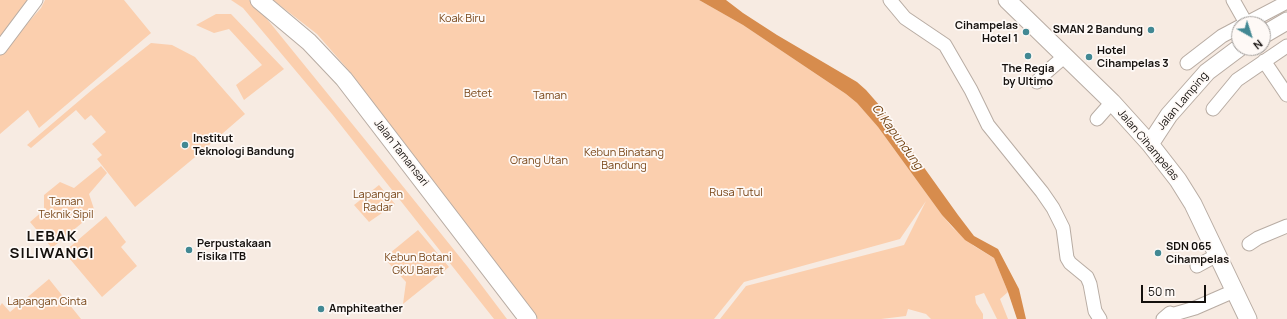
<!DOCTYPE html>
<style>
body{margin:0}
#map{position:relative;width:1287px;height:319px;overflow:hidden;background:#f7ebe2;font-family:Manrope,sans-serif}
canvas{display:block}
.north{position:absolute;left:1231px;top:16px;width:40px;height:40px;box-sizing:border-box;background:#fef9f6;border:1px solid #a09c99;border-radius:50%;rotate:141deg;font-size:11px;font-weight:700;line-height:16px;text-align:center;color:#14100d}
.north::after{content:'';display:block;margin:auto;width:14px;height:18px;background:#428893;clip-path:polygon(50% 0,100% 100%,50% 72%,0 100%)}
.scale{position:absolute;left:1141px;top:285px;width:65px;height:18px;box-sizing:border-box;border:2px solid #14100d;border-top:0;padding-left:5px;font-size:12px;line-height:14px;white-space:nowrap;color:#14100d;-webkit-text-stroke:3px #fef9f6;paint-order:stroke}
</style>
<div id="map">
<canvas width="1287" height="319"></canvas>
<div class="north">N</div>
<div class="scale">50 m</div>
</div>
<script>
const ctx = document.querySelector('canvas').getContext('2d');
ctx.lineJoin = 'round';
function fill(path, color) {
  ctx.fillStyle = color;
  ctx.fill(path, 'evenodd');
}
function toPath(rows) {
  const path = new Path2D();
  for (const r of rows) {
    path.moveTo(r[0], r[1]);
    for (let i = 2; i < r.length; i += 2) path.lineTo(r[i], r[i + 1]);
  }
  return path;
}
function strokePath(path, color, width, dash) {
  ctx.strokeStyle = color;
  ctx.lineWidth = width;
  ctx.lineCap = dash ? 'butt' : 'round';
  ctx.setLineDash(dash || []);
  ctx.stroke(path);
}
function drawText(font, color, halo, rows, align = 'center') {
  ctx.font = font + ' Manrope,sans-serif';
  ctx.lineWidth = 3.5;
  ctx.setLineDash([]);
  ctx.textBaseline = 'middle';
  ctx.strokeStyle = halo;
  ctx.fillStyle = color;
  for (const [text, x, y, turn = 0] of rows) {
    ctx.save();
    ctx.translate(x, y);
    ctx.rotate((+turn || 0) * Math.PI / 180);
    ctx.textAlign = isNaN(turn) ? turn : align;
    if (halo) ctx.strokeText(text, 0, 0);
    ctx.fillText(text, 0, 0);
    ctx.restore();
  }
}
const green = toPath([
 [0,0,29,0,0,44],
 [45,0,124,0,151,33,39,128,28,110,0,134,0,54,41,8],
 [231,0,249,0,258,8,401,184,467,266,507,319,494,319,332,114,243,8],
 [273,0,699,0,743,25,846,94,857,103,878,127,942,215,953,228,974,246,994,258,1008,292,1000,299,1008,319,997,319,984,293,975,296,976,303,983,314,983,319,931,319,926,314,908,309,906,316,881,319,720,319,746,286,904,245,926,201,900,239,744,282,714,319,538,319,480,242,444,198,351,73,317,34],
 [216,14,231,14,284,69,244,100,236,85,262,65,229,29,214,33,196,25],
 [151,43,172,45,195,57,245,114,200,153,135,207,97,159,102,155,92,144,106,132,91,115,85,120,76,110,31,148,27,145,93,89],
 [101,166,107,173,89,194,95,212,52,248,30,222,44,210,44,195,60,182,74,188],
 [379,185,395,204,369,222,354,205],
 [106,216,126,242,121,247,137,266,102,297,64,252],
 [418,230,449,267,403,304,406,282,384,258],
 [49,279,81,319,0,319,0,306,2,303,10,312]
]);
const water = toPath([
 [699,0,726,0,743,13,777,35,857,82,866,90,880,106,958,215,974,236,998,249,1019,289,1026,319,1017,319,1008,292,994,258,965,240,942,215,878,127,857,103,846,94,743,25]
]);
const minor = toPath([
 [890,0,905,18,945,45,971,90,988,125,1042,192,1053,208,1063,228,1067,258,1070,263,1087,277,1090,284,1095,311,1100,319],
 [1233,0,1246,23],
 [1245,24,1287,2],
 [0,48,36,0],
 [1264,61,1287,95],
 [1187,63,1222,36,1239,27],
 [1037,82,1043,75,1065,56],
 [1213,109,1237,80,1287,46],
 [1097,119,1112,102],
 [1249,244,1258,238,1287,226],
 [1197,266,1217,255],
 [1163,319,1170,313,1171,315,1195,308,1234,291]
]);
const major = toPath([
 [259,0,309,42,344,79,528,319],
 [1007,0,1112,102,1150,144,1178,180,1193,204,1248,319],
 [1263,35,1287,21],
 [1150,144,1169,115,1207,72,1239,48]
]);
const markers = [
 [1151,30,4,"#428893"],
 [1026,32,4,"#428893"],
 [1028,56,4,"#428893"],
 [1089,57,4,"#428893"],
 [185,145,4,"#428893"],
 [189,250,4,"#428893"],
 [1158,253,4,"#428893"],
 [321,309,4,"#428893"]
];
const parkNames = [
 ["Koak Biru",462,19],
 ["Betet",478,94],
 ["Taman",550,96],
 ["Kebun Binatang",624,153],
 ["Bandung",624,166],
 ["Orang Utan",539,161],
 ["Rusa Tutul",736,193],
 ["Lapangan",378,195],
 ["Radar",378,208],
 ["Taman",66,202],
 ["Teknik Sipil",66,215],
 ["Kebun Botani",418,258],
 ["GKU Barat",418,271],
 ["Lapangan Cinta",47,302]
];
const poiNames = [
 ["Cihampelas",1018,26,"right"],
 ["Hotel 1",1018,39,"right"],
 ["SMAN 2 Bandung",1143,30,"right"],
 ["Hotel",1097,51],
 ["Cihampelas 3",1097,64],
 ["The Regia",1028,69,"center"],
 ["by Ultimo",1028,82,"center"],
 ["Institut",193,139],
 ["Teknologi Bandung",193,152],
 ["Perpustakaan",197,244],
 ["Fisika ITB",197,257],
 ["SDN 065",1166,247],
 ["Cihampelas",1166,260],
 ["Amphiteather",329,309]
];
const streetNames = [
 ["Jalan Lamping",1183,101,-50],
 ["Jalan Cihampelas",1148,145,50],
 ["Jalan Tamansari",401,153,52]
];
const waterNames = [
 ["Ci Kapundung",897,137,54]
];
const districtNames = [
 ["LEBAK",52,237],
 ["SILIWANGI",52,254]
];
fill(green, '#fbcfae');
fill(water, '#d78c4d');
strokePath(minor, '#b8aca3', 15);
strokePath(major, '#b8aca3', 19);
strokePath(minor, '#fff', 13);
strokePath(major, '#fff', 17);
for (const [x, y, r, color] of markers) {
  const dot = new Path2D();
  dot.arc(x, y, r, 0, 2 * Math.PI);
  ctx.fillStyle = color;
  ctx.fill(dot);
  strokePath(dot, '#fef9f6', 1.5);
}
drawText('11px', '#794719', '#fef9f6', parkNames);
drawText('bold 11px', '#14100d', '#fef9f6', poiNames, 'left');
drawText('11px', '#14100d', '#fef9f6', streetNames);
drawText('italic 12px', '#6d3c0a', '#fef9f6', waterNames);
ctx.letterSpacing = '1px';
drawText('bold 15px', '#14100d', '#fef9f6', districtNames);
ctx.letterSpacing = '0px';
</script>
